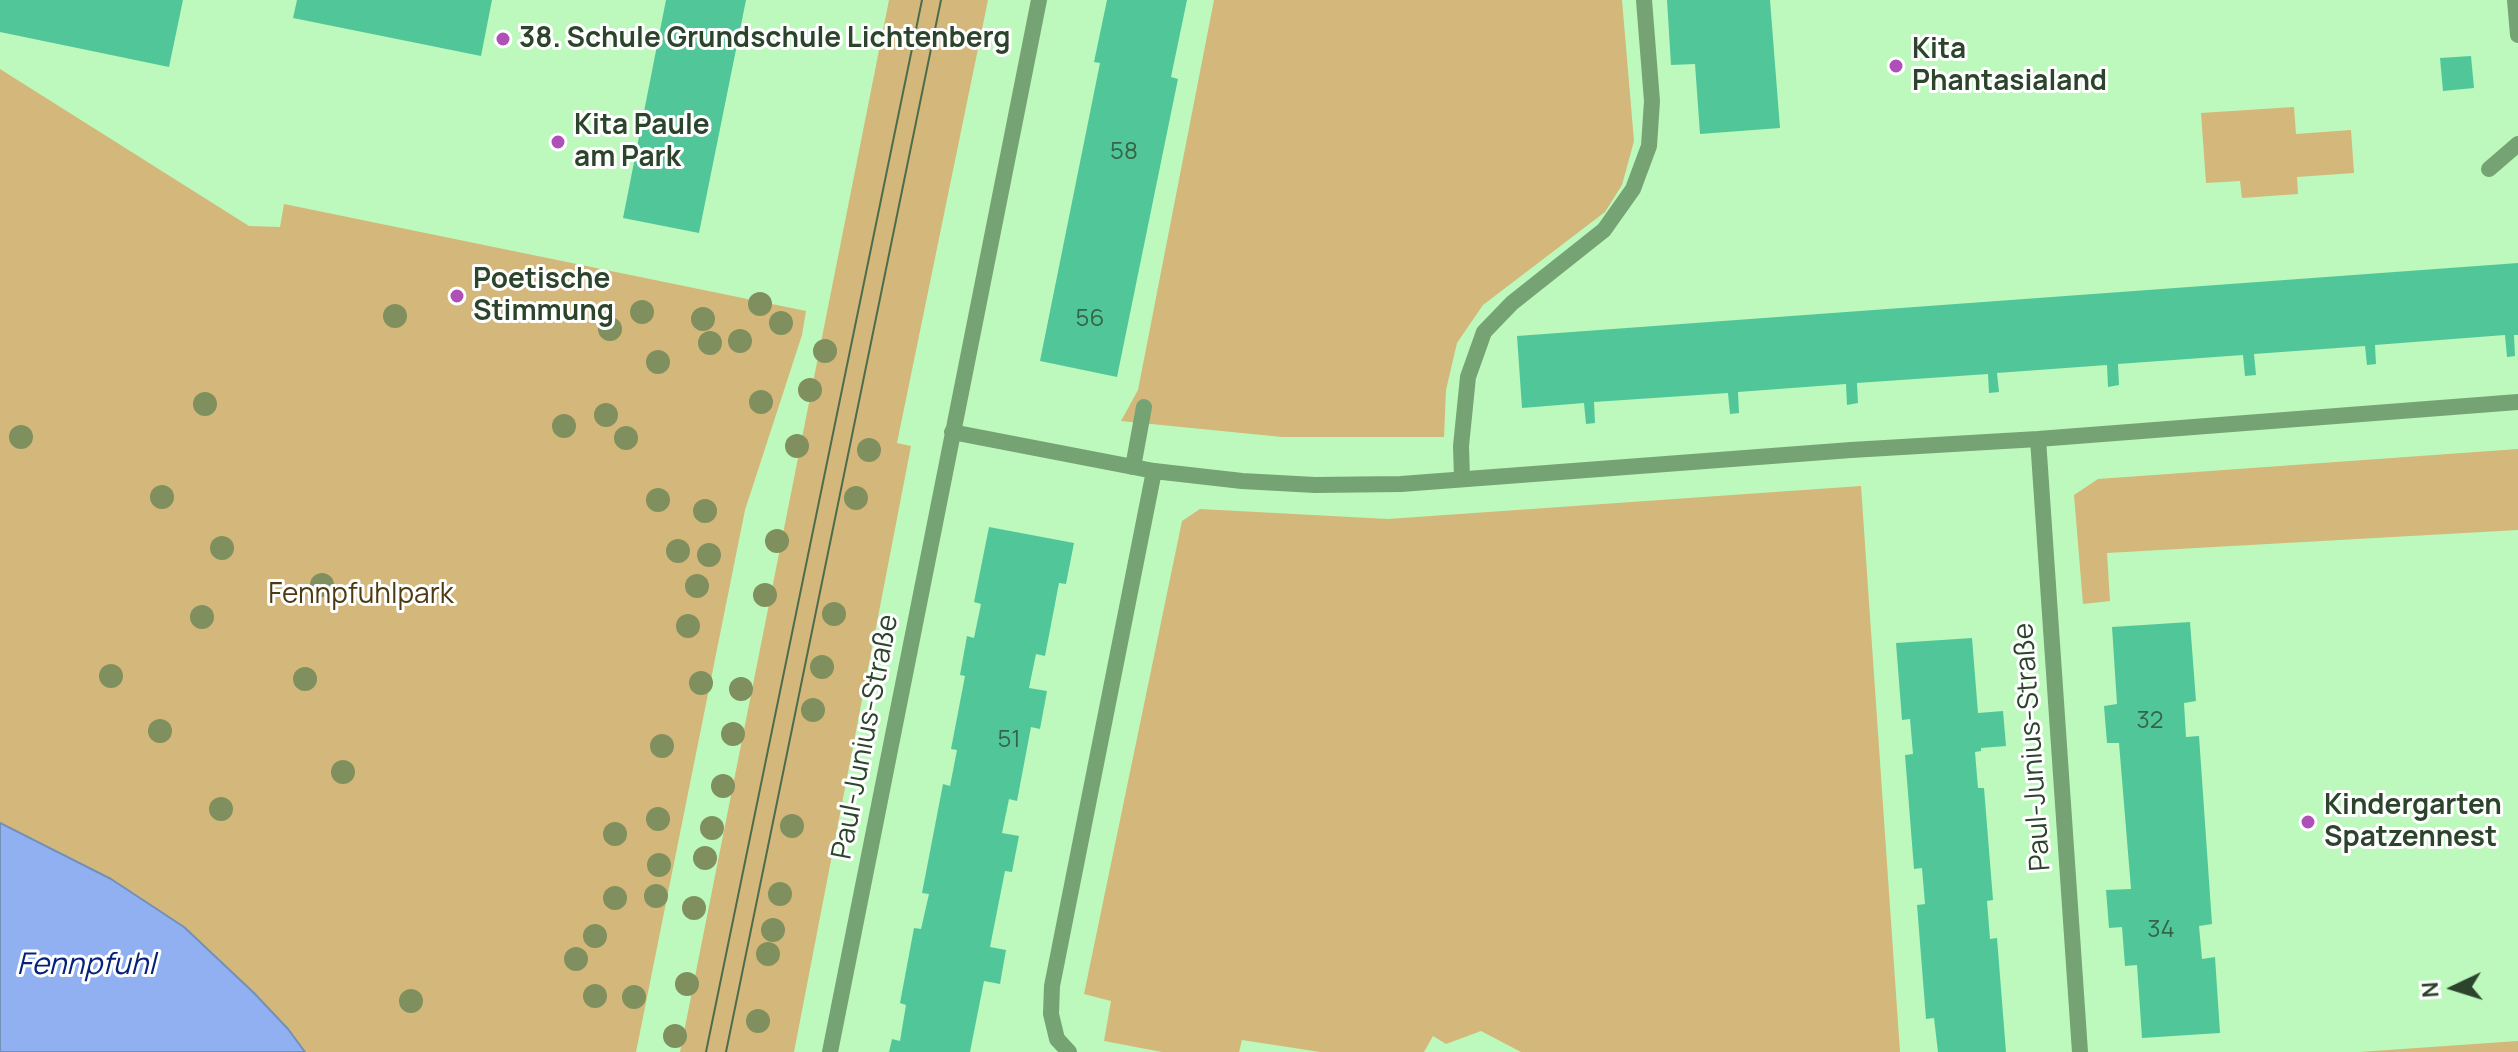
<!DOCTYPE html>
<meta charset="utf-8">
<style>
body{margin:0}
#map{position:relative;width:2518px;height:1052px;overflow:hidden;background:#bdf9bc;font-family:Manrope,sans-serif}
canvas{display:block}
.north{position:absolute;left:2414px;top:948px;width:80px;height:80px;-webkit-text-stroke:6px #fff;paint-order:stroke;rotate:266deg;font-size:22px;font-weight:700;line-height:32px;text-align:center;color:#2c442c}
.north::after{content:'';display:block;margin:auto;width:28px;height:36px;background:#2c442c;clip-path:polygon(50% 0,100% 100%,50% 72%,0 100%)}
</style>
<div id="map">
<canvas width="2518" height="1052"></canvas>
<div class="north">N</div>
</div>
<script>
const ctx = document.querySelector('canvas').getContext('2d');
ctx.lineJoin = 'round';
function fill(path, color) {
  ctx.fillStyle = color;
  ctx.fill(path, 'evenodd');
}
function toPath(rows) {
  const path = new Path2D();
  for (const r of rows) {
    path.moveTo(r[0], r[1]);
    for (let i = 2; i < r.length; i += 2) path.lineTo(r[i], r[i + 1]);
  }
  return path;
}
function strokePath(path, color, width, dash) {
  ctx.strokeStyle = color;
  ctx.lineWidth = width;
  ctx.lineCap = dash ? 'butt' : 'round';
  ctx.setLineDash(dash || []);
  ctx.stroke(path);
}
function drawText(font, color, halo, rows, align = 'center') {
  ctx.font = font + ' Manrope,sans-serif';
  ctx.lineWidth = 6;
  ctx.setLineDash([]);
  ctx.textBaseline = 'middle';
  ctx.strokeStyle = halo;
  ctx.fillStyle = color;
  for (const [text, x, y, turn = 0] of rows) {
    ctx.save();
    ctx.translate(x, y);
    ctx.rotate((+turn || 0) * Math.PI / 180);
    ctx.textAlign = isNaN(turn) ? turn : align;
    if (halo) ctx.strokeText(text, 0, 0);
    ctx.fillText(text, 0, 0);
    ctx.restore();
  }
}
const green = toPath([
 [889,0,988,0,897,443,911,446,794,1052,680,1052],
 [1214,0,1622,0,1634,141,1622,185,1605,212,1483,305,1457,343,1446,390,1444,437,1282,437,1121,421,1138,390],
 [0,69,249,226,280,227,284,204,806,311,802,335,745,510,636,1052,0,1052],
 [2294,107,2296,134,2351,130,2354,173,2297,177,2298,194,2242,198,2240,181,2206,183,2201,113],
 [2518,449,2518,530,2107,553,2110,601,2083,604,2074,495,2098,479],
 [1861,486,1900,1052,1521,1052,1481,1031,1446,1044,1433,1036,1424,1052,1320,1052,1242,1040,1239,1052,1162,1052,1104,1041,1111,1001,1084,994,1182,521,1200,509,1388,519],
 [2518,1041,2518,1052,2359,1052]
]);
const water = toPath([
 [0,823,111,879,184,927,254,993,288,1029,305,1052,0,1052,0,823]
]);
const building = toPath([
 [0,0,183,0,169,67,0,32],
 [297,0,492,0,481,56,293,18],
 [666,0,746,0,699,233,623,218],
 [1107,0,1187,0,1171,77,1178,79,1117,377,1040,361,1100,63,1094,62],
 [1667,0,1770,0,1780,128,1700,134,1695,64,1671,65],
 [2471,56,2474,88,2443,91,2440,58],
 [2518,263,2518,335,2514,335,2515,356,2507,357,2505,335,2375,345,2376,364,2367,365,2365,346,2254,354,2256,375,2245,376,2243,355,2118,364,2119,385,2108,387,2107,365,1997,373,1999,392,1989,393,1988,374,1857,383,1858,403,1847,405,1846,384,1738,392,1739,413,1730,414,1728,393,1594,402,1595,423,1586,424,1584,403,1522,408,1517,336],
 [989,527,1074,543,1066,584,1059,583,1045,656,1036,654,1029,688,1047,691,1040,729,1031,727,1017,801,1009,799,1002,833,1019,836,1012,872,1005,871,990,947,1006,950,1000,984,984,981,970,1052,889,1052,892,1039,900,1041,906,1005,900,1003,914,928,921,929,929,894,922,893,943,784,950,786,957,750,951,749,965,676,960,675,967,636,974,638,981,604,974,602],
 [2190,622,2196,701,2184,703,2186,737,2199,736,2212,924,2199,926,2202,959,2215,957,2220,1033,2142,1038,2137,965,2125,966,2122,927,2109,928,2106,890,2131,889,2119,743,2107,743,2104,706,2117,704,2112,627],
 [1972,638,1978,713,2003,711,2006,746,1981,748,1981,751,1975,752,1978,788,1984,788,1993,900,1987,901,1990,939,1997,938,2006,1052,1938,1052,1934,1018,1926,1019,1917,905,1925,904,1922,868,1914,869,1905,755,1913,754,1910,719,1902,720,1896,643]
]);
const lane = toPath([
 [2515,0,2518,35],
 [2489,169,2518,144],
 [1133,467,1144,407],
 [1462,479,1461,446,1468,377,1484,332,1512,303,1604,230,1633,189,1649,146,1652,101,1644,0],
 [1069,1052,1057,1039,1051,1014,1052,986,1154,471]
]);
const street = toPath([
 [952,432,1154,471,1242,481,1315,485,1401,484,1851,450,2038,439,2518,402],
 [2038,439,2080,1052],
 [830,1052,1039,0]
]);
const tram = toPath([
 [706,1052,922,0],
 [726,1052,941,0]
]);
const trees = [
 [760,304],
 [642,312],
 [395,316],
 [703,319],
 [781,323],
 [610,329],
 [740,341],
 [710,343],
 [825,351],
 [658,362],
 [810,390],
 [761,402],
 [205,404],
 [606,415],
 [564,426],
 [21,437],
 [626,438],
 [797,446],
 [869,450],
 [162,497],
 [856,498],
 [658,500],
 [705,511],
 [777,541],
 [222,548],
 [678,551],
 [709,555],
 [322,585],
 [697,586],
 [765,595],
 [834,614],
 [202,617],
 [688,626],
 [822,667],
 [111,676],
 [305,679],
 [701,683],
 [741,689],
 [813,710],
 [160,731],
 [733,734],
 [662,746],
 [343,772],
 [723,786],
 [221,809],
 [658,819],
 [792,826],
 [712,828],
 [615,834],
 [705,858],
 [659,865],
 [780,894],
 [656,896],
 [615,898],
 [694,908],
 [773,930],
 [595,936],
 [768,954],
 [576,959],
 [687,984],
 [595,996],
 [634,997],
 [411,1001],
 [758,1021],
 [675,1036]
];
const markers = [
 [503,39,8,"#af4fb8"],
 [1896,66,8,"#af4fb8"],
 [558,142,8,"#af4fb8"],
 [457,296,8,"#af4fb8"],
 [2308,822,8,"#af4fb8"]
];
const numberNames = [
 ["58",1124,152],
 ["56",1090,319],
 ["32",2150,721],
 ["51",1009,740],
 ["34",2161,930]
];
const poiNames = [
 ["38. Schule Grundschule Lichtenberg",519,39],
 ["Kita",1912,50],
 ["Phantasialand",1912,82],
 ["Kita Paule",574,126],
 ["am Park",574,158],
 ["Poetische",473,280],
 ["Stimmung",473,312],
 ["Kindergarten",2324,806],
 ["Spatzennest",2324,838]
];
const parkNames = [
 ["Fennpfuhlpark",361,595]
];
const streetNames = [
 ["Paul-Junius-Straße",866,737,-79],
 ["Paul-Junius-Straße",2033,747,-94]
];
const waterNames = [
 ["Fennpfuhl",86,966]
];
fill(green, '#d4b77b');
fill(water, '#91b0f2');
strokePath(water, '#7390b7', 2);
fill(building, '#51c799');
strokePath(lane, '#75a374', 16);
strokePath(street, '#75a374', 16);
strokePath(tram, '#4c6c4c', 2);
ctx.fillStyle = '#7f905e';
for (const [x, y] of trees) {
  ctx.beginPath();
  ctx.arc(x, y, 12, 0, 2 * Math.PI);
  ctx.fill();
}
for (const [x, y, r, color] of markers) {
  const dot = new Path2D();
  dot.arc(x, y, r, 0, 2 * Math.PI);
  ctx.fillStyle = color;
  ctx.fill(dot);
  strokePath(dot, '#fff', 3);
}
drawText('24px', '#356547', null, numberNames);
drawText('bold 28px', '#2c442c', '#fff', poiNames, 'left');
drawText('28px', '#4d3a11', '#fff', parkNames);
drawText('28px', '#2c442c', '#fff', streetNames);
drawText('italic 30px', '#05217c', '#fff', waterNames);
</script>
